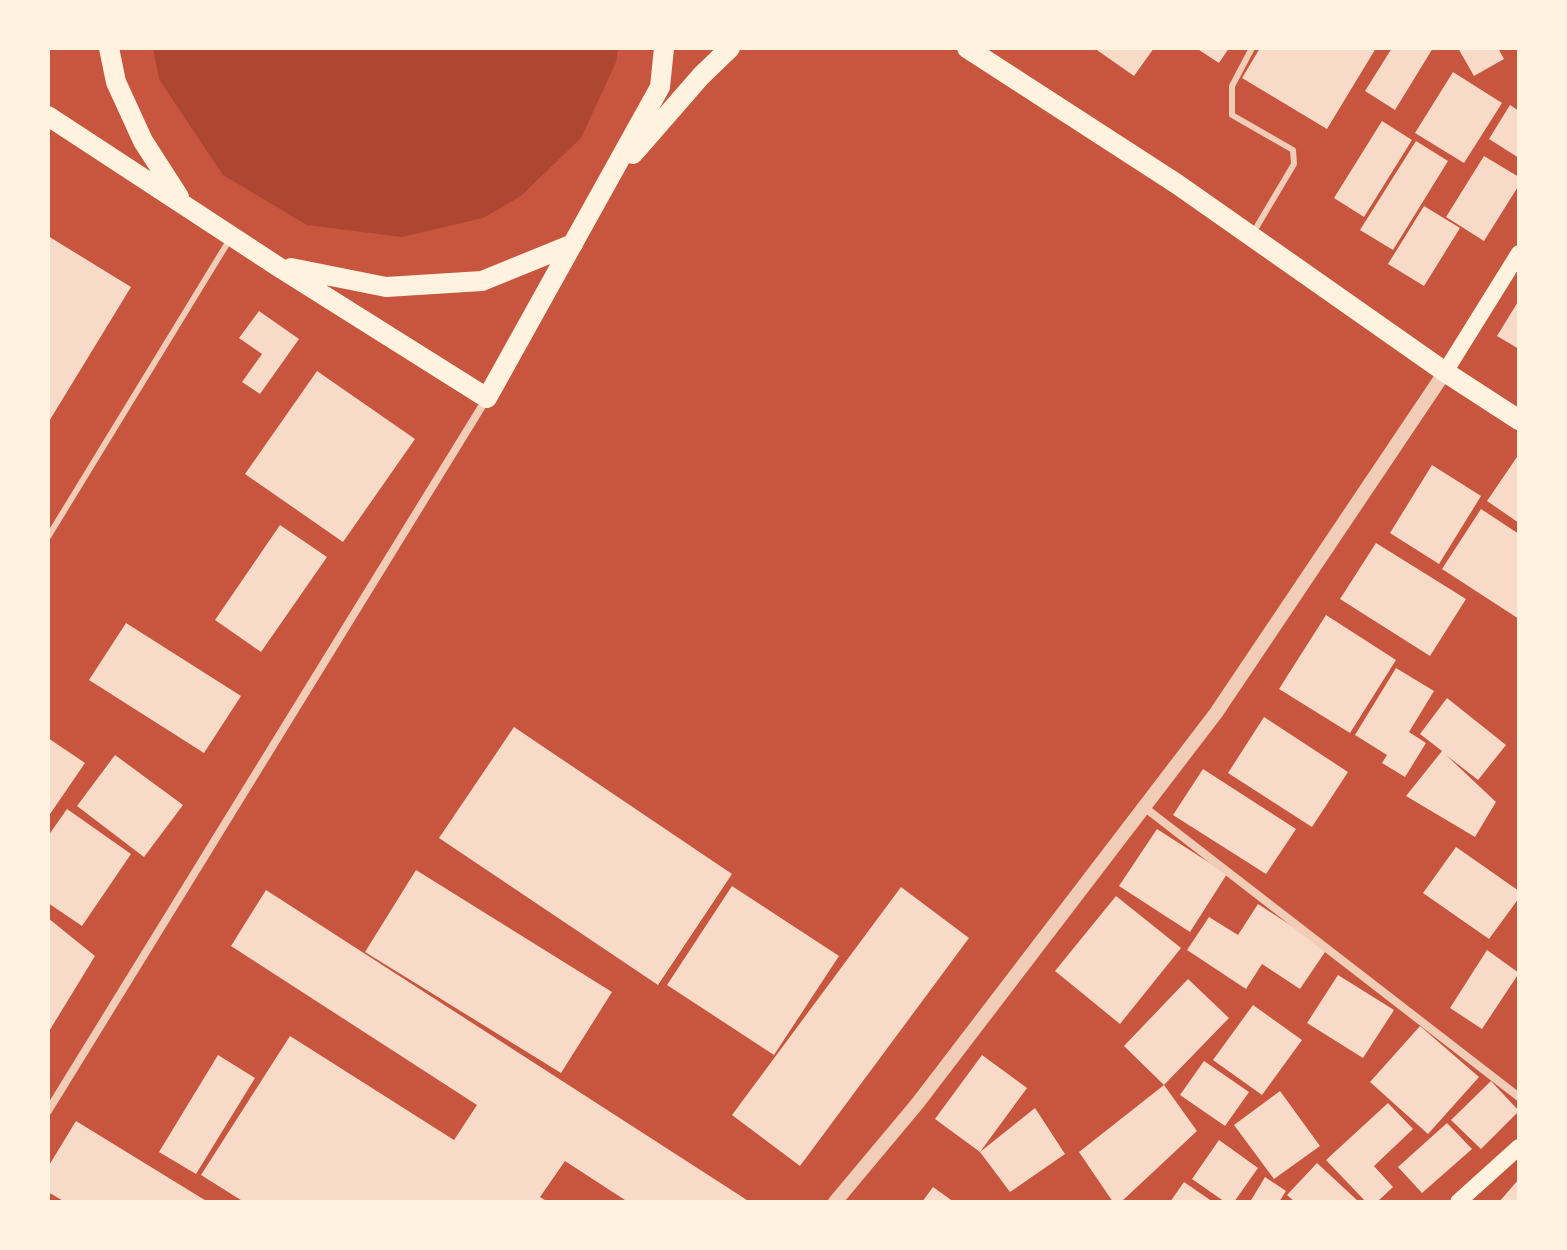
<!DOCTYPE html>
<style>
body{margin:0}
#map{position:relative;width:1567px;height:1250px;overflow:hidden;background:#c8553d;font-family:Mulish,sans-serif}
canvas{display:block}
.frame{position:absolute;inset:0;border:50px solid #fff3e0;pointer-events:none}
</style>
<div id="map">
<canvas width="1567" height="1250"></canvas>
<div class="frame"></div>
</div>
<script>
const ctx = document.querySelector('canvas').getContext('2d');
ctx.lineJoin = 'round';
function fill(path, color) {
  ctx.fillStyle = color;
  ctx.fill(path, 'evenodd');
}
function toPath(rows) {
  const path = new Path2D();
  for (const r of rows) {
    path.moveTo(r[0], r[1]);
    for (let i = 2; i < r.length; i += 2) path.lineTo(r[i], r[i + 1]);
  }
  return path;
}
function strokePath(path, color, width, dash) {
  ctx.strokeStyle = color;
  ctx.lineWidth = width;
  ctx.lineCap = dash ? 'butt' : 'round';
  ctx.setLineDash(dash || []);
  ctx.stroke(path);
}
const green = toPath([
 [153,48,618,48,616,62,581,138,521,196,483,218,402,237,307,225,223,175,159,79]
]);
const building = toPath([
 [1094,48,1154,48,1134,76],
 [1196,48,1229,48,1219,63],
 [1260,48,1376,48,1327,129,1242,78],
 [1392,48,1433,48,1395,110,1365,91],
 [1458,48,1498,48,1504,59,1474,76],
 [1453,72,1502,103,1464,163,1415,133],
 [1510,105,1519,111,1519,158,1489,139],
 [1382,121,1412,140,1364,217,1334,198],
 [1416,141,1448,161,1393,250,1360,230],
 [1484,156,1519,177,1519,185,1484,241,1446,217],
 [1424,206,1460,228,1424,286,1388,264],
 [48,236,131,287,48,423],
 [1519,300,1519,349,1497,336],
 [259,311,299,339,260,394,242,382,262,354,239,338],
 [317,371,415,439,343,542,245,474],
 [1519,454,1519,523,1487,501],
 [1432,465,1481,496,1439,564,1390,533],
 [1481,509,1519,534,1519,619,1442,569],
 [280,525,327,557,261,652,215,620],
 [1376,543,1466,599,1430,656,1340,599],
 [1326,615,1396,660,1350,733,1279,689],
 [126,623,241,696,204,753,89,680],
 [1396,668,1434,691,1409,732,1426,743,1405,777,1382,763,1387,755,1355,735],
 [1447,698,1506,745,1478,780,1446,755,1496,802,1475,837,1406,796,1442,751,1420,734],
 [1264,717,1348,772,1312,827,1228,773],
 [514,727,732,874,658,985,439,838],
 [48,738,85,763,48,817],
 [115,755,183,805,144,857,77,806],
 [1203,769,1296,829,1266,874,1173,815],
 [67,809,131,854,82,926,48,903,48,836],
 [1157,829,1227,874,1190,932,1119,886],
 [1456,847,1519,891,1519,898,1489,939,1423,893],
 [416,870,612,992,561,1073,365,952],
 [732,886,839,956,774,1055,667,985],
 [901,887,969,938,800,1166,732,1115],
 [266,890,750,1202,628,1202,565,1161,540,1197,548,1202,244,1202,201,1175,290,1036,454,1140,477,1105,231,946],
 [1116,896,1181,948,1120,1024,1055,971],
 [1258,904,1327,949,1300,989,1262,964,1246,989,1187,950,1209,917,1238,935],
 [48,918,95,956,48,1033],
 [1487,950,1519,973,1482,1029,1450,1008],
 [1338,975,1394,1010,1363,1058,1307,1023],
 [1188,979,1229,1018,1164,1085,1124,1046],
 [1253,1005,1302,1040,1262,1095,1213,1060],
 [1420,1026,1479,1077,1428,1134,1370,1082],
 [218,1055,255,1078,196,1174,159,1152],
 [982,1055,1027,1088,980,1152,935,1119],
 [1204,1061,1249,1092,1225,1126,1180,1095],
 [1491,1081,1519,1111,1481,1149,1451,1120],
 [1164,1085,1197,1131,1121,1202,1113,1202,1079,1152],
 [1280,1091,1320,1146,1274,1179,1234,1125],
 [1388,1103,1413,1129,1374,1166,1393,1187,1377,1202,1366,1202,1326,1160],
 [1035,1108,1065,1154,1010,1192,980,1152],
 [76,1121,208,1202,65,1202,48,1192,48,1167],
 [1447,1123,1472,1149,1422,1193,1398,1167],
 [1219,1140,1258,1168,1234,1202,1225,1202,1192,1179],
 [1317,1163,1359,1202,1295,1202,1287,1195],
 [1265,1177,1286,1191,1279,1202,1250,1202],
 [1519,1179,1519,1202,1499,1202],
 [1184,1182,1213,1202,1170,1202],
 [933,1187,954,1202,922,1202]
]);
const service = toPath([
 [1252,48,1232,86,1232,115,1293,150,1294,164,1253,233],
 [48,537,230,239]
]);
const minor = toPath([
 [1144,807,1519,1097],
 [48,1111,487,398]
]);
const tertiary = toPath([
 [835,1202,917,1104,1216,713,1445,372]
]);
const secondary = toPath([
 [1445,372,1519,253],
 [1458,1202,1519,1147]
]);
const primary = toPath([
 [109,48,116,82,143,141,179,197],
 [967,48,1177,184,1445,372,1519,420],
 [48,116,277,266,487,398,660,87,664,48],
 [633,154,701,76,730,48],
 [291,268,386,287,482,281,573,244]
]);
fill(green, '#ae4732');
fill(building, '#f7dbc8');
strokePath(service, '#f1ccb7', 6);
strokePath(minor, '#f1ccb7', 8);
strokePath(tertiary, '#f1ccb7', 14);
strokePath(secondary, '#fff3e0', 16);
strokePath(primary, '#fff3e0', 20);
</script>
